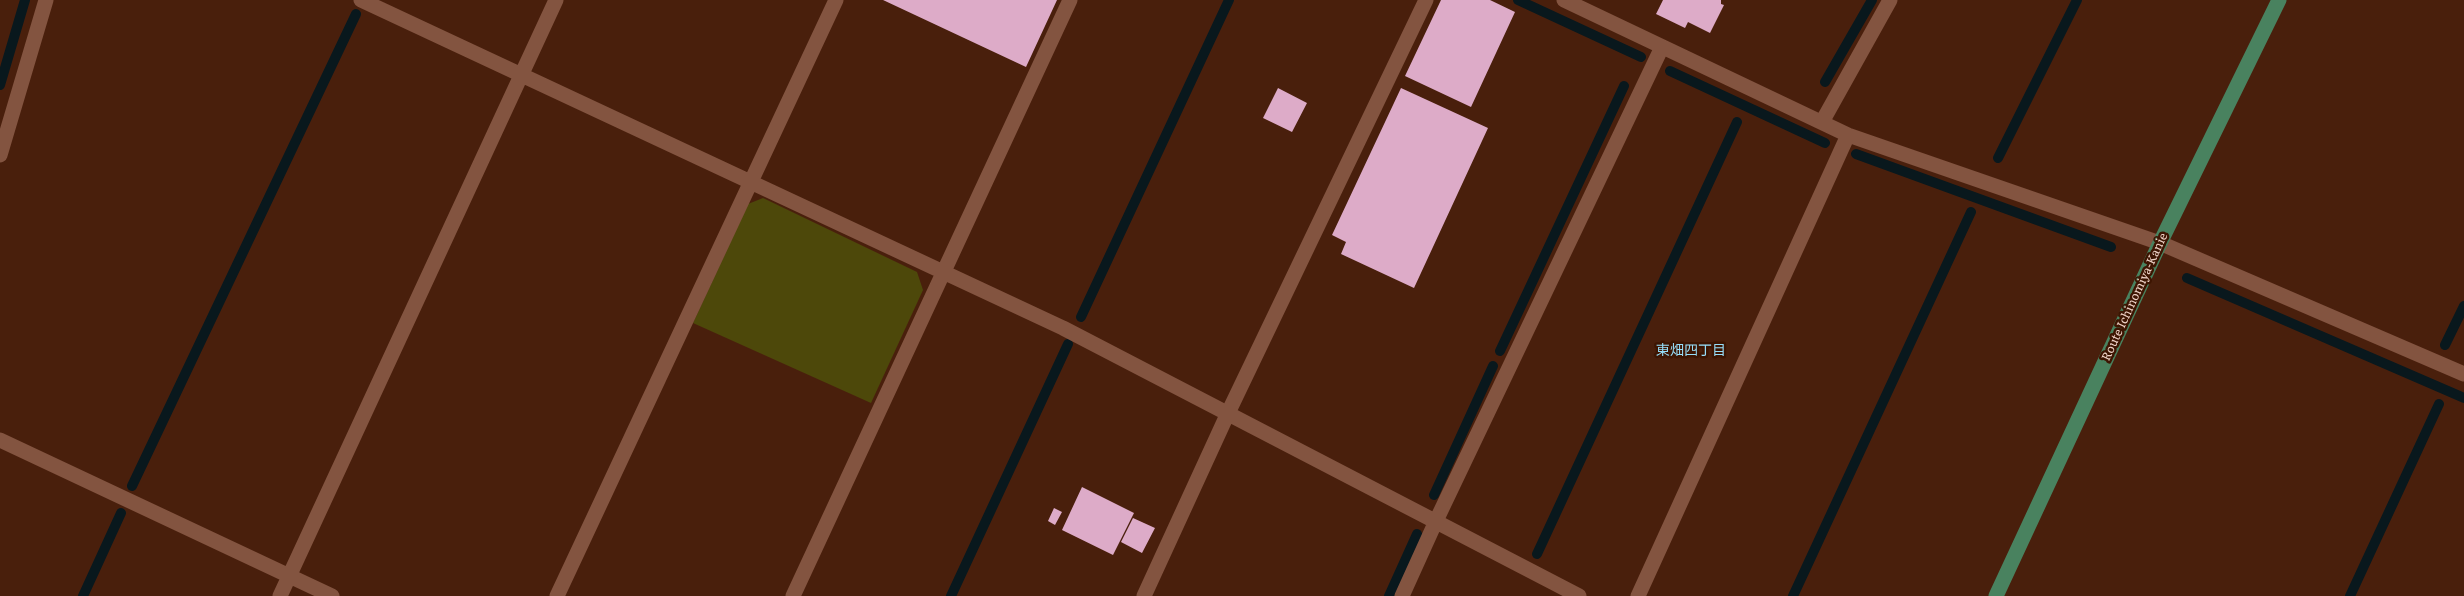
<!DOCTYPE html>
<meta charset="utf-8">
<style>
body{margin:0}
canvas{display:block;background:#491f0c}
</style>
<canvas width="2464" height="596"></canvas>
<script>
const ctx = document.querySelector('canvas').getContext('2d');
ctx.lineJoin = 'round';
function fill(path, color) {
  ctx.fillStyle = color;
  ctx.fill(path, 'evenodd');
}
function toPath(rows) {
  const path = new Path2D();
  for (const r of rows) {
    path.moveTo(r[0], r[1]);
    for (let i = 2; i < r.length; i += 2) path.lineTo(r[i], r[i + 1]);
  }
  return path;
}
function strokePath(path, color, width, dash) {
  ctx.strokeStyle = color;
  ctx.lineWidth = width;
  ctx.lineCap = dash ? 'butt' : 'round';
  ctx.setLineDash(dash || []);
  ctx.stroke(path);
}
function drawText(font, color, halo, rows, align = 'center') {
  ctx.font = font + ' Literata,"Noto Sans JP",serif';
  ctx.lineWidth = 5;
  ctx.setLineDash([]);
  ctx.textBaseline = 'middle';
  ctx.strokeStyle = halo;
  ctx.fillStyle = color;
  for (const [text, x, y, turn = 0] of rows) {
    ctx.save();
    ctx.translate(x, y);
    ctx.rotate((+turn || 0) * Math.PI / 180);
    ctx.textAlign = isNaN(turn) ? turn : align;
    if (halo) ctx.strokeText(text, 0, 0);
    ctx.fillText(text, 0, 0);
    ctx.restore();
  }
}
const green = toPath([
 [763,198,917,272,923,290,871,403,693,323,748,204]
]);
const stream = toPath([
 [1518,0,1641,57],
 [1670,71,1825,143],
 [1825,82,1872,0],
 [0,85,25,0],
 [1856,154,2111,247],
 [1998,158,2077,0],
 [2187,278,2464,398],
 [1081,317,1229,0],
 [2445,345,2464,306],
 [1500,351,1624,86],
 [132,486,356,14],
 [1434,495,1493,366],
 [1537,554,1737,122],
 [83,596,121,513],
 [951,596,1068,344],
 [1389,596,1417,534],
 [1793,596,1971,212],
 [2350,596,2439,404]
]);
const building = toPath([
 [883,0,1057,0,1026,67],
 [1441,0,1490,0,1515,12,1471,107,1405,76],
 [1663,0,1721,0,1721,4,1724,5,1710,33,1688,22,1685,28,1656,14],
 [1278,88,1307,103,1292,132,1263,118],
 [1401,88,1488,128,1414,288,1341,254,1346,242,1332,235],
 [1082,487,1134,513,1113,555,1062,530],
 [1054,508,1062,512,1055,525,1048,521],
 [1133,518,1155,528,1142,553,1121,542]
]);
const minor = toPath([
 [361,0,1063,328,1579,596],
 [1564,0,1848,135,2160,243,2464,374],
 [1822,122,1890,0],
 [0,155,46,0],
 [0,440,332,596],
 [280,596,556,0],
 [557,596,836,0],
 [793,596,1070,0],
 [1144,596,1228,413,1426,0],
 [1402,596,1436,521,1662,47],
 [1638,596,1848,135]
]);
const major = toPath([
 [1996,596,2160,243,2279,0]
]);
const streetNames = [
 ["Route Ichinomiya-Kanie",2135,297,-65]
];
const neighbourhoodNames = [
 ["東畑四丁目",1691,351]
];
fill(green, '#4d480a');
strokePath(stream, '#09181d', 10);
fill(building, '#ddabc8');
strokePath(minor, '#835440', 15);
strokePath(major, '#49825f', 15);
drawText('12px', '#efd3c8', '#3d1502', streetNames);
drawText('14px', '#97def9', '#3d1502', neighbourhoodNames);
</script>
